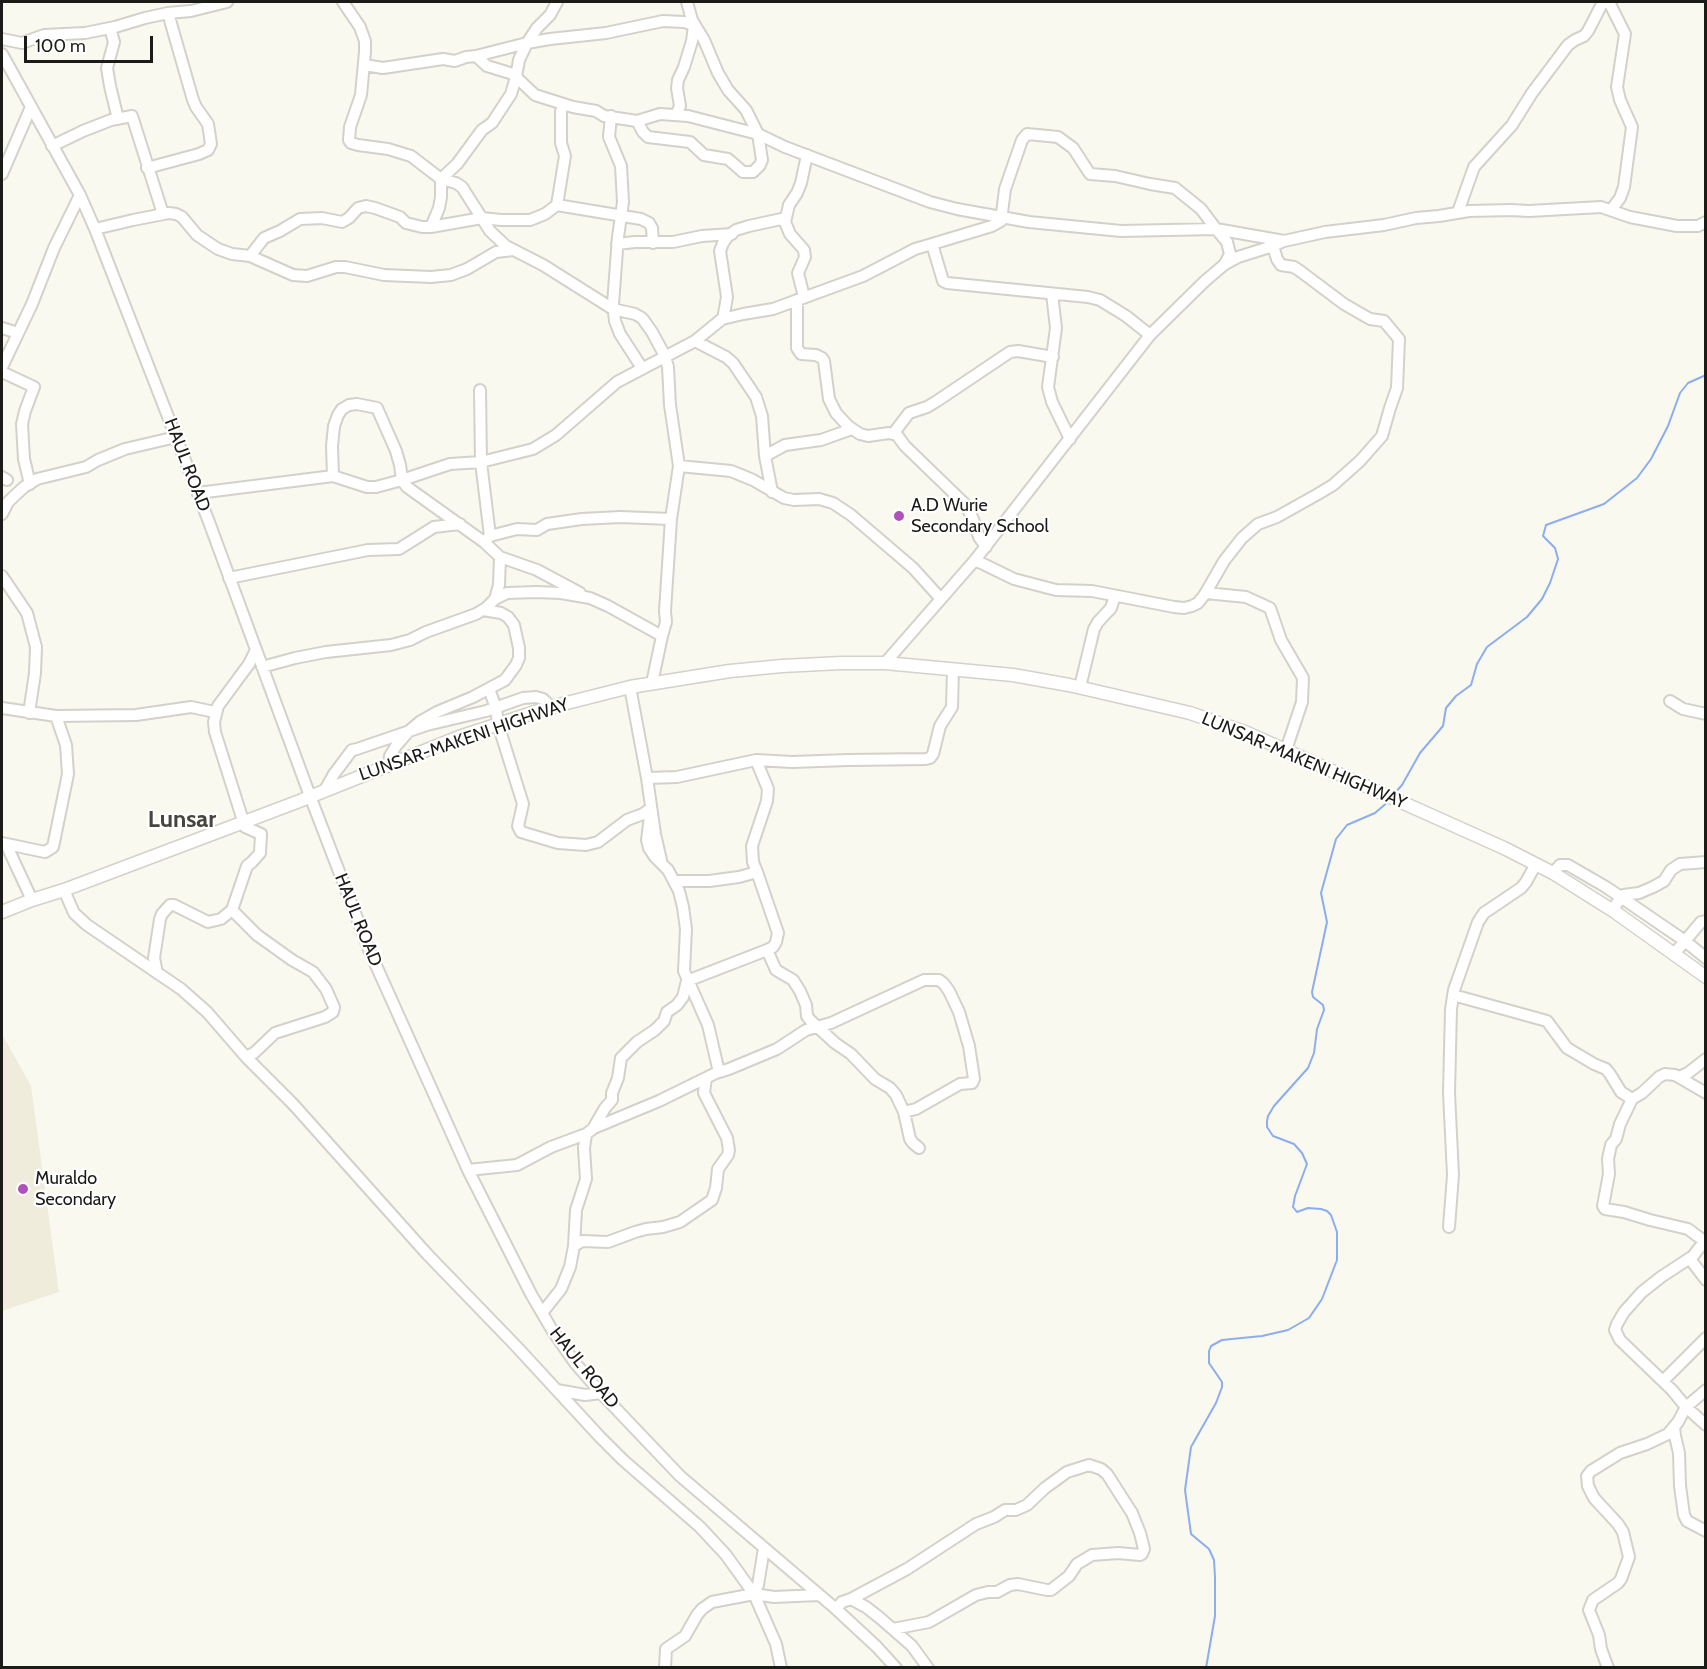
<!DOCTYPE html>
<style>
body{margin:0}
#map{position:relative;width:1707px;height:1669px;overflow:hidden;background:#faf9f0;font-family:Cabin,sans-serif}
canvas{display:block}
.frame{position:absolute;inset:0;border:3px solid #1b1b18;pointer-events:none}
.scale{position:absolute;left:24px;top:36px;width:129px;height:27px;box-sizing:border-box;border:3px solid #1b1b18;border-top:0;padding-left:8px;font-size:18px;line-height:21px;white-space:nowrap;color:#1b1b18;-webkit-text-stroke:4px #fff;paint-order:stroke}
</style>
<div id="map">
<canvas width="1707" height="1669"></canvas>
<div class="frame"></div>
<div class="scale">100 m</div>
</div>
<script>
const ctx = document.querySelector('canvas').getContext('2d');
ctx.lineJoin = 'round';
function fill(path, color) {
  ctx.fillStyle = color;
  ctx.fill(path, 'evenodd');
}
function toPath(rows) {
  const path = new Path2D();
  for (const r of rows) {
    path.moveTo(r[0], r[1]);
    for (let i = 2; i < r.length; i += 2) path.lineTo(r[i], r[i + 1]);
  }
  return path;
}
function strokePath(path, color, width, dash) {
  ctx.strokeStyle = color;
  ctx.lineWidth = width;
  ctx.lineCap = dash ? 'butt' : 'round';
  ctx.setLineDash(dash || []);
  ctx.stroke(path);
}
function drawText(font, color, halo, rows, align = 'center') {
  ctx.font = font + ' Cabin,sans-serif';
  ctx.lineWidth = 4.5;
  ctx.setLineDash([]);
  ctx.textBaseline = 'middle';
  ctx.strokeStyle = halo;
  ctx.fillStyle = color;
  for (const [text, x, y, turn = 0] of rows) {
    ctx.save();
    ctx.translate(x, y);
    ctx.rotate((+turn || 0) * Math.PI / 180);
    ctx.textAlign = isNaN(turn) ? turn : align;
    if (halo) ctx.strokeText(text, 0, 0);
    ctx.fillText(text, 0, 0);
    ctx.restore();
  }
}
const built = toPath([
 [2,1034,31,1086,59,1292,2,1311]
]);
const stream = toPath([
 [1394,794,1402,785,1420,753,1443,726,1446,708,1456,696,1471,685,1477,664,1487,647,1527,617,1542,599,1550,583,1558,559,1555,548,1543,536,1546,525,1604,504,1637,478,1651,459,1668,426,1680,393,1688,383,1706,375],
 [1206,1668,1215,1616,1215,1577,1214,1560,1209,1549,1191,1534,1185,1490,1191,1447,1216,1403,1222,1387,1222,1382,1209,1363,1209,1351,1211,1346,1222,1340,1262,1336,1288,1330,1309,1318,1322,1299,1337,1260,1337,1232,1331,1215,1327,1211,1321,1209,1308,1208,1297,1212,1293,1207,1295,1196,1307,1164,1302,1153,1294,1144,1273,1136,1267,1127,1267,1121,1268,1116,1274,1106,1308,1068,1314,1053,1317,1029,1324,1010,1323,1005,1313,997,1312,992,1327,922,1321,893,1336,839,1347,825,1375,813,1389,801]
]);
const minor = toPath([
 [687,2,692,20,704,40,718,73,728,90,746,110,758,134,785,147,930,202,957,209,1029,222,1121,231,1216,229,1284,241],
 [1609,2,1625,34,1617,87,1620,100,1632,127,1624,187,1620,198,1611,210],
 [110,28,114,42,107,68,110,86,118,119],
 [2,39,22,43,44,35,85,33,115,27,145,18,168,13,191,11,227,2],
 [2,54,80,195,95,229,209,522,310,796,370,952,468,1170,531,1294,552,1330,575,1363,601,1393,680,1476,836,1609,877,1647,896,1668],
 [476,56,487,66,513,74,535,95,573,107,596,111,604,116,637,121,660,114,688,116,758,134,762,160,760,165,753,172,743,172,728,159,704,155,690,142,648,137,643,132,637,121],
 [364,65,383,68,443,59,455,61,466,57,476,56,527,43,550,39,606,33,663,21,684,22,694,25,692,41,684,67,678,80,677,88,680,106,676,115],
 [563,104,561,112,561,143,565,156,557,205,641,219,649,223,652,228,653,243],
 [611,116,609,137,621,166,623,202,618,237,613,304,615,321,620,334,642,368],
 [52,146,83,131,111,120,132,116,163,214],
 [147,168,199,154,208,150,211,144,208,124,196,107,193,100,168,13],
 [2,174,31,107],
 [441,179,456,183,462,187,490,231,506,246,543,265,613,309,635,314,642,318,652,332,665,356,668,367,670,405,679,466,671,519,665,611,666,622,662,636],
 [441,179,457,164,482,130,492,123,511,94,516,77,519,60,527,43,537,28,550,15,557,2],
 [1458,212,1474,167,1512,125,1532,93,1568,45,1575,40,1584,36,1588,31,1603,2],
 [431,227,482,218,501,220,530,220,545,214,557,205],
 [95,229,133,220,169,213,176,214,182,217,197,235,218,249,232,254,250,256,293,275,307,276,336,267,345,267,384,275,431,277,451,275,467,269,496,252,513,250],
 [617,244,635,242,673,242,702,236,732,234],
 [932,244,992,226,1001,221,1005,189,1022,140,1027,134,1058,137,1073,148,1090,174,1115,176,1150,184,1175,188,1201,209,1216,229,1227,242,1230,254,1225,264],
 [250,256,264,238,280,231,300,219,322,218,342,222,349,218,358,208,366,206,375,208,400,217,406,223,422,227,431,227,439,208,441,197,441,179,411,156,388,149,358,145,351,143,349,140,350,127,361,95,365,52,365,41,360,27,343,2],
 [1052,294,1056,328,1048,387,1052,402,1070,439],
 [804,297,798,273,805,257,804,250,790,234,785,222,789,205,797,193,801,183,807,155],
 [797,300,797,348,801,354,816,355,822,358,824,361,829,399,836,413,848,426,860,434,868,436,889,433,897,435,905,446,965,504,973,519,979,537,986,547],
 [723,319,727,297,720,251,723,243,728,236,736,230,749,226,786,218],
 [2,328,18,333],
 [695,341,726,357,733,363,756,397,762,416,765,456,772,492],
 [2,367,32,304,54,248,80,195],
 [2,372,34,387,25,411,22,424,24,459,30,484],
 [480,390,481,462,490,536],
 [893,434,909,413,927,407,937,401,1010,352,1018,351,1053,357],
 [765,456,785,445,821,440,852,429],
 [679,466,731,471,753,480,784,498,794,500,819,499,833,503,851,515,913,568,941,599],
 [333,476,332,446,334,426,338,415,342,409,349,405,357,404,377,408,396,451,400,465,402,480,407,487,484,542,500,557,537,570,580,593],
 [2,477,7,480],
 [198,493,333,476,367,487,376,487,402,480,450,464,481,462,533,449,556,435,617,382,695,341,722,319,743,314,773,309,863,276,915,249,932,244,943,281,947,283,1088,297,1100,300,1126,316,1150,335],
 [2,514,8,502,24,487,37,479,86,467,98,460,125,449,176,437],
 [484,542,490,536,517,529,537,530,547,524,582,519,620,517,671,519],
 [975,560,1014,579,1056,590,1092,591,1174,607,1184,608,1192,606,1198,603,1205,594,1224,561,1242,538,1258,524,1277,517,1318,494,1333,485,1360,461,1382,436,1390,408,1397,388,1399,339,1384,321,1370,319,1344,304,1300,271,1294,267,1281,265,1277,259,1273,246],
 [2,576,27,613,36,647,35,673,29,713],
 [229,578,368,550,399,549,434,527,460,524],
 [1206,593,1246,597,1270,608,1281,640,1303,678,1302,702,1286,750],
 [495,599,499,585,500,557],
 [885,663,975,560,1150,335,1205,281,1225,264,1238,257,1273,246,1284,241,1325,232,1384,225,1416,218,1439,216,1469,211,1511,210,1529,211,1601,207,1630,217,1677,226,1698,226,1706,222],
 [262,667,295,658,326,652,391,645,410,640,426,632,476,614,486,608,495,599,507,593,536,592,561,593,590,598,608,606,662,636,652,683],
 [630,687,647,778,677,777,756,760,792,762,848,760,926,759,930,758,933,754,940,726,952,707,953,669],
 [1080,687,1094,629,1098,622,1111,608,1115,596],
 [489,689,496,708,498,724,523,804,518,826,521,832,558,843,586,845,598,842,627,820,643,814,651,808],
 [1670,701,1683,709,1706,714],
 [2,708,56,716,136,715,191,707,215,712],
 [389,764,390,756,396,746,409,731,421,721,437,712,473,697,505,680,516,665,519,658,519,648,514,625,508,617,501,613,483,610],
 [647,778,655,834,661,860],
 [325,790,334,774,352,750,357,749,427,725,486,711,523,698,536,697,543,699,551,707],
 [651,808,647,840,649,848,655,857,668,870,679,891,683,907,686,929,684,971,708,1025,719,1072],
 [2,843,40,851,45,852,53,847,68,774,66,745,56,716],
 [6,844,32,900],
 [1553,873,1560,865,1568,865,1606,887,1685,941,1706,958],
 [675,881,709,881,739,877,757,872,753,862,752,846,767,801,768,789,756,760],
 [64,890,74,913,87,925,181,989,207,1012,246,1057,293,1104,427,1254,516,1346,600,1437,623,1460,700,1527,726,1555,754,1594,776,1644,781,1668],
 [232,910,257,935,292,960,313,972,326,989,334,1007,333,1012,325,1017,275,1033,254,1053,246,1057],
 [1612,910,1623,895,1639,893,1653,887,1664,881,1671,870,1680,864,1706,862],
 [767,950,776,970,793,980,800,991,806,1005,807,1016,810,1020,835,1043,851,1054,875,1079,890,1088,896,1095,904,1112,910,1139,913,1143,919,1148],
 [1674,954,1701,922,1706,921],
 [157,973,154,958,160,919,162,914,170,905,174,905,208,922,221,919,232,910,247,866,252,862,260,853,261,834,245,827,215,732,214,722,218,706,249,664,256,650],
 [1453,995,1547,1021,1567,1048,1594,1064,1606,1069,1610,1074,1621,1092,1632,1099],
 [1679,1077,1688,1073,1706,1059],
 [594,1127,605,1108,612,1100,612,1093,618,1078,621,1058,637,1042,655,1030,664,1021,667,1012,677,1005,683,997,687,981,767,950,773,947,776,942,778,933,757,872],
 [468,1170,517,1165,551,1147,586,1134,594,1128,659,1101,716,1073,729,1069,777,1049,806,1030,831,1023,924,980,939,980,944,984,949,991,959,1012,969,1046,974,1079,972,1083,960,1084,916,1109,904,1112],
 [1449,1227,1453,1175,1449,1093,1451,1009,1454,990,1478,922,1484,913,1521,888,1526,882,1536,864],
 [1704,1241,1688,1229,1650,1220,1624,1212,1605,1209,1603,1206,1609,1174,1608,1159,1611,1145,1616,1139,1620,1124,1632,1099,1642,1093,1659,1077,1665,1074,1675,1075,1706,1093],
 [574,1246,582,1241,608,1242,635,1232,646,1229,663,1227,680,1222,712,1200,716,1188,718,1169,728,1155,729,1150,727,1138,704,1093,706,1078],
 [1690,1259,1706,1280],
 [542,1313,561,1289,570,1267,574,1246,576,1210,586,1179,584,1148,586,1134],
 [1663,1381,1706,1338],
 [557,1390,585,1395,601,1393],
 [1706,1390,1686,1407,1706,1425],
 [1674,1427,1675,1436,1679,1453,1680,1486,1684,1515,1687,1521,1706,1531],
 [754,1594,758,1585,764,1548],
 [851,1599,866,1607,880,1618,912,1646,928,1668],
 [836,1609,842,1602,851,1599,907,1569,976,1524,994,1517,1005,1510,1016,1510,1027,1505,1045,1488,1067,1472,1089,1465,1101,1469,1107,1474,1132,1513,1140,1533,1144,1549,1142,1554,1140,1555,1118,1553,1092,1555,1077,1564,1069,1576,1051,1590,1047,1590,1018,1584,1010,1585,997,1592,988,1592,976,1595,929,1622,893,1629],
 [665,1668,666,1649,685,1636,697,1615,702,1609,712,1602,754,1594,774,1597,819,1595],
 [1608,1668,1601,1649,1599,1635,1589,1610,1593,1600,1618,1583,1621,1579,1629,1557,1623,1532,1618,1524,1594,1498,1588,1486,1587,1476,1591,1471,1620,1453,1647,1444,1668,1434,1678,1422,1686,1407,1672,1390,1620,1340,1615,1330,1617,1324,1624,1312,1642,1292,1661,1277,1693,1256,1706,1239]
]);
const major = toPath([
 [2,912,32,900,64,890,297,802,459,737,551,707,630,687,730,671,782,666,841,663,885,663,1013,675,1069,685,1190,713,1245,732,1504,848,1553,873,1615,912,1706,977]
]);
const markers = [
 [899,516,6,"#b051bb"],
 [23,1189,6,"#b051bb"]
];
const streetNames = [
 ["HAUL ROAD",187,465,69],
 ["LUNSAR-MAKENI HIGHWAY",464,740,-19],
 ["LUNSAR-MAKENI HIGHWAY",1304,761,23],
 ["HAUL ROAD",358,920,68],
 ["HAUL ROAD",584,1368,51]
];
const poiNames = [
 ["A.D Wurie",911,506],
 ["Secondary School",911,527],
 ["Muraldo",35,1179],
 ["Secondary",35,1200]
];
const districtNames = [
 ["Lunsar",182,820]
];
fill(built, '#efecdc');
strokePath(stream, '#8cadee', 2);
strokePath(minor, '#d3d1c9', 14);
strokePath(major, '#d3d1c9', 15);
strokePath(minor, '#fff', 10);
strokePath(major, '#fff', 12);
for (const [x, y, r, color] of markers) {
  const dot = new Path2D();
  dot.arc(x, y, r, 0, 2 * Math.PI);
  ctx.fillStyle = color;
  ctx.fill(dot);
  strokePath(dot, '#fff', 2);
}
drawText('18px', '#1b1b18', '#fff', streetNames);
drawText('18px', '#1b1b18', '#fff', poiNames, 'left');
drawText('bold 24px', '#47453f', '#fff', districtNames);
</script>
